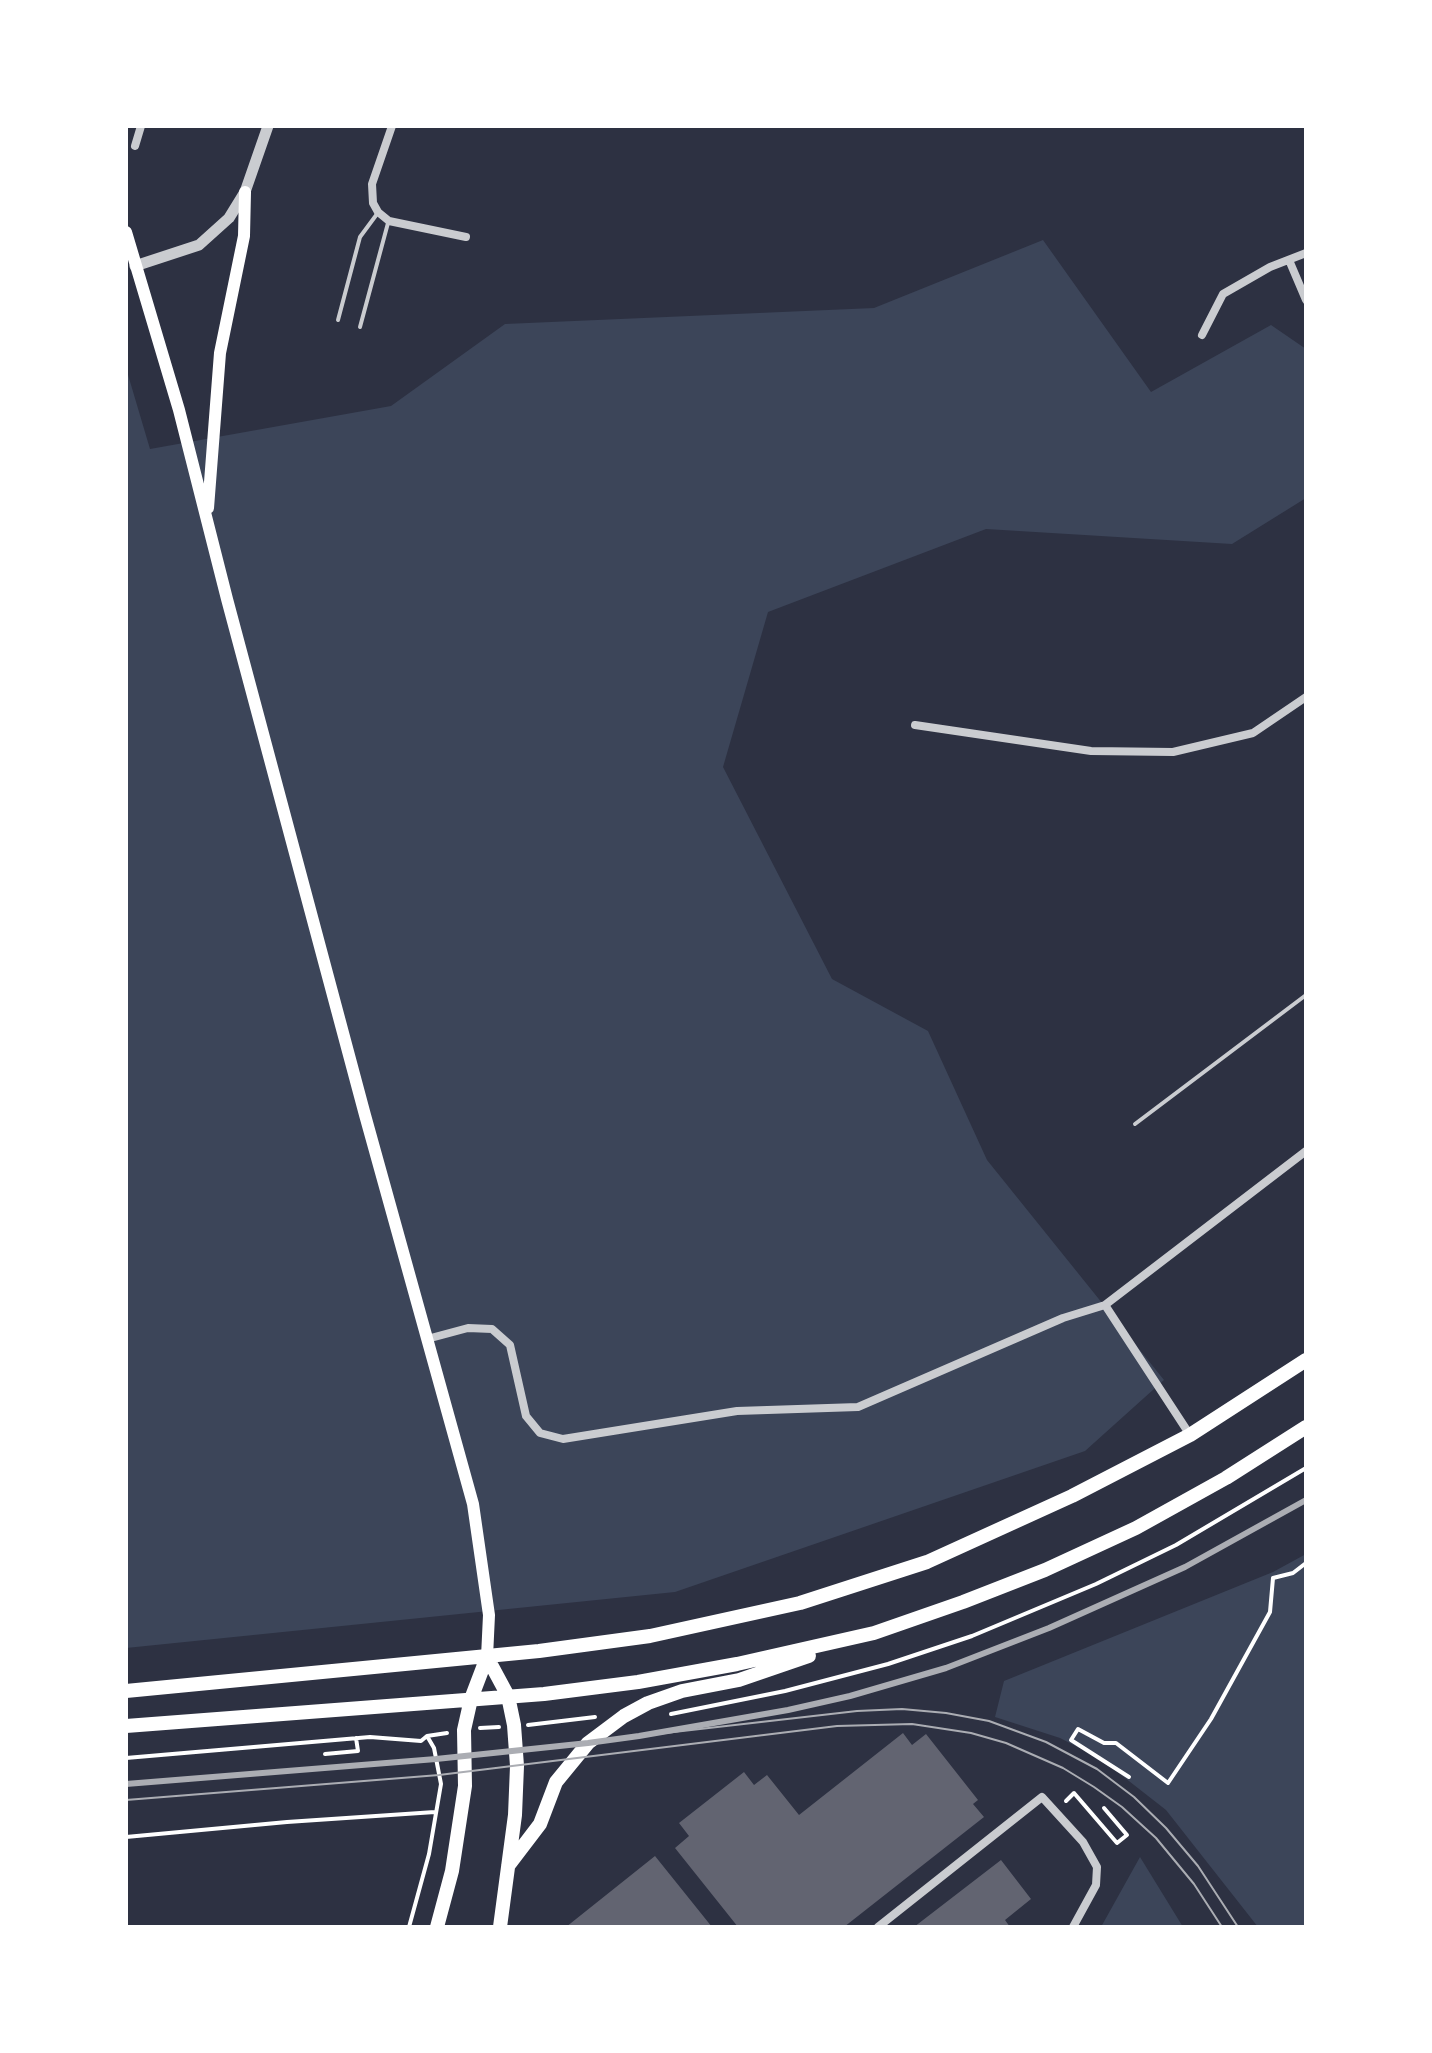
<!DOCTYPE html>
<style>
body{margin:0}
#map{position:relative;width:1432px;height:2053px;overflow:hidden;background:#2d3142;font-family:"Asap Condensed",sans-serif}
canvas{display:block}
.frame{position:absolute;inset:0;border:128px solid #fff;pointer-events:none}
</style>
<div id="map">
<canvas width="1432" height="2053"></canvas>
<div class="frame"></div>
</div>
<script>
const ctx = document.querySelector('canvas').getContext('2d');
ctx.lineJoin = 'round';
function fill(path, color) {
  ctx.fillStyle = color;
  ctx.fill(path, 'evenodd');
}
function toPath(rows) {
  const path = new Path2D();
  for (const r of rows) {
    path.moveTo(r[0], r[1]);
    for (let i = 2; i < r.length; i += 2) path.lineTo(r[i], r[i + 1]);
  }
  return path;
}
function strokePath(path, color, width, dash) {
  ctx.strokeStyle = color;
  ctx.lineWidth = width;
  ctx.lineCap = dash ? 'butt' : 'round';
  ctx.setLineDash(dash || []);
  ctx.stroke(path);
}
const green = toPath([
 [1043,240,1151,392,1271,325,1306,349,1306,498,1232,544,986,529,768,612,723,767,832,979,928,1031,987,1160,1164,1380,1085,1451,675,1592,126,1648,126,368,150,449,391,406,505,324,874,308],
 [1306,1554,1306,1927,1258,1927,1166,1810,1134,1785,1101,1759,1060,1738,995,1717,1004,1681,1273,1572],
 [1140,1857,1183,1927,1101,1927]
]);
const building = toPath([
 [903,1733,912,1745,926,1734,978,1800,973,1804,984,1817,844,1927,738,1927,675,1848,689,1836,679,1823,744,1772,754,1785,767,1775,799,1815],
 [655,1856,712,1927,566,1927],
 [1001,1860,1031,1899,1005,1920,1010,1927,914,1927]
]);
const path = toPath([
 [671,1714,785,1691,888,1664,972,1636,1096,1584,1176,1545,1306,1468],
 [528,1725,595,1717],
 [480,1728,499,1727],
 [325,1754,358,1751,356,1738],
 [126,1758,370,1737,421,1741,427,1736,447,1733],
 [1129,1777,1071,1740,1078,1729,1104,1743,1116,1743,1168,1783,1211,1719,1270,1612,1273,1578,1293,1573,1306,1563],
 [1066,1801,1074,1793,1117,1843,1127,1835,1104,1808],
 [126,1837,287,1822,435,1812],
 [409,1927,429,1854,441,1784,434,1748,427,1736]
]);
const service = toPath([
 [338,320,360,237,377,214],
 [360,327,388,223],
 [1135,1124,1306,995]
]);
const minor = toPath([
 [392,126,372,184,373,203,378,212,389,221,466,237],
 [135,146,141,126],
 [1289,260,1306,300],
 [1202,335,1223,294,1270,267,1306,253],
 [915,725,1091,751,1173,752,1253,733,1306,697],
 [427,1339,468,1328,492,1329,510,1345,526,1416,540,1433,563,1439,737,1411,858,1407,1063,1318,1105,1305],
 [1190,1435,1105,1305,1306,1151],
 [878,1927,1042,1797,1083,1842,1097,1867,1096,1885,1073,1927]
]);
const tertiary = toPath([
 [135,266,199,245,229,218,245,192,268,126]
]);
const secondary = toPath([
 [126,232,179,410,227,599,365,1115,473,1504,489,1615,487,1657],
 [208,508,220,353,244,236,245,192]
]);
const primary = toPath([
 [487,1657,508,1696,514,1725,517,1766,515,1815,500,1927],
 [126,1691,539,1651,650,1636,800,1603,927,1562,1072,1496,1190,1435,1306,1360],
 [126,1726,544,1694,638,1682,737,1664,874,1633,963,1602,1045,1570,1136,1528,1226,1478,1306,1427],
 [508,1866,540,1824,556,1782,588,1743,624,1716,648,1703,682,1691,739,1680,809,1656],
 [437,1927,452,1871,465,1786,464,1730,471,1699,487,1657]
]);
const tram = toPath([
 [639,1736,857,1711,902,1709,946,1713,989,1721,1046,1742,1097,1769,1134,1797,1166,1828,1198,1866,1238,1927],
 [126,1800,439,1775,837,1726,912,1724,971,1733,1006,1743,1063,1768,1094,1787,1122,1807,1156,1838,1194,1884,1222,1927]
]);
const rail = toPath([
 [126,1784,436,1759,588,1743,639,1736,788,1710,850,1696,946,1668,1049,1628,1185,1567,1306,1500]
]);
fill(green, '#3c4559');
fill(building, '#626471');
strokePath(path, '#fff', 4);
strokePath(service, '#caccd0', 4);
strokePath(minor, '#caccd0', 8);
strokePath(tertiary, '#caccd0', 11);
strokePath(secondary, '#fff', 12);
strokePath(primary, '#fff', 14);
strokePath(tram, '#abadb3', 2);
strokePath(rail, '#abadb3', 6);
</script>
